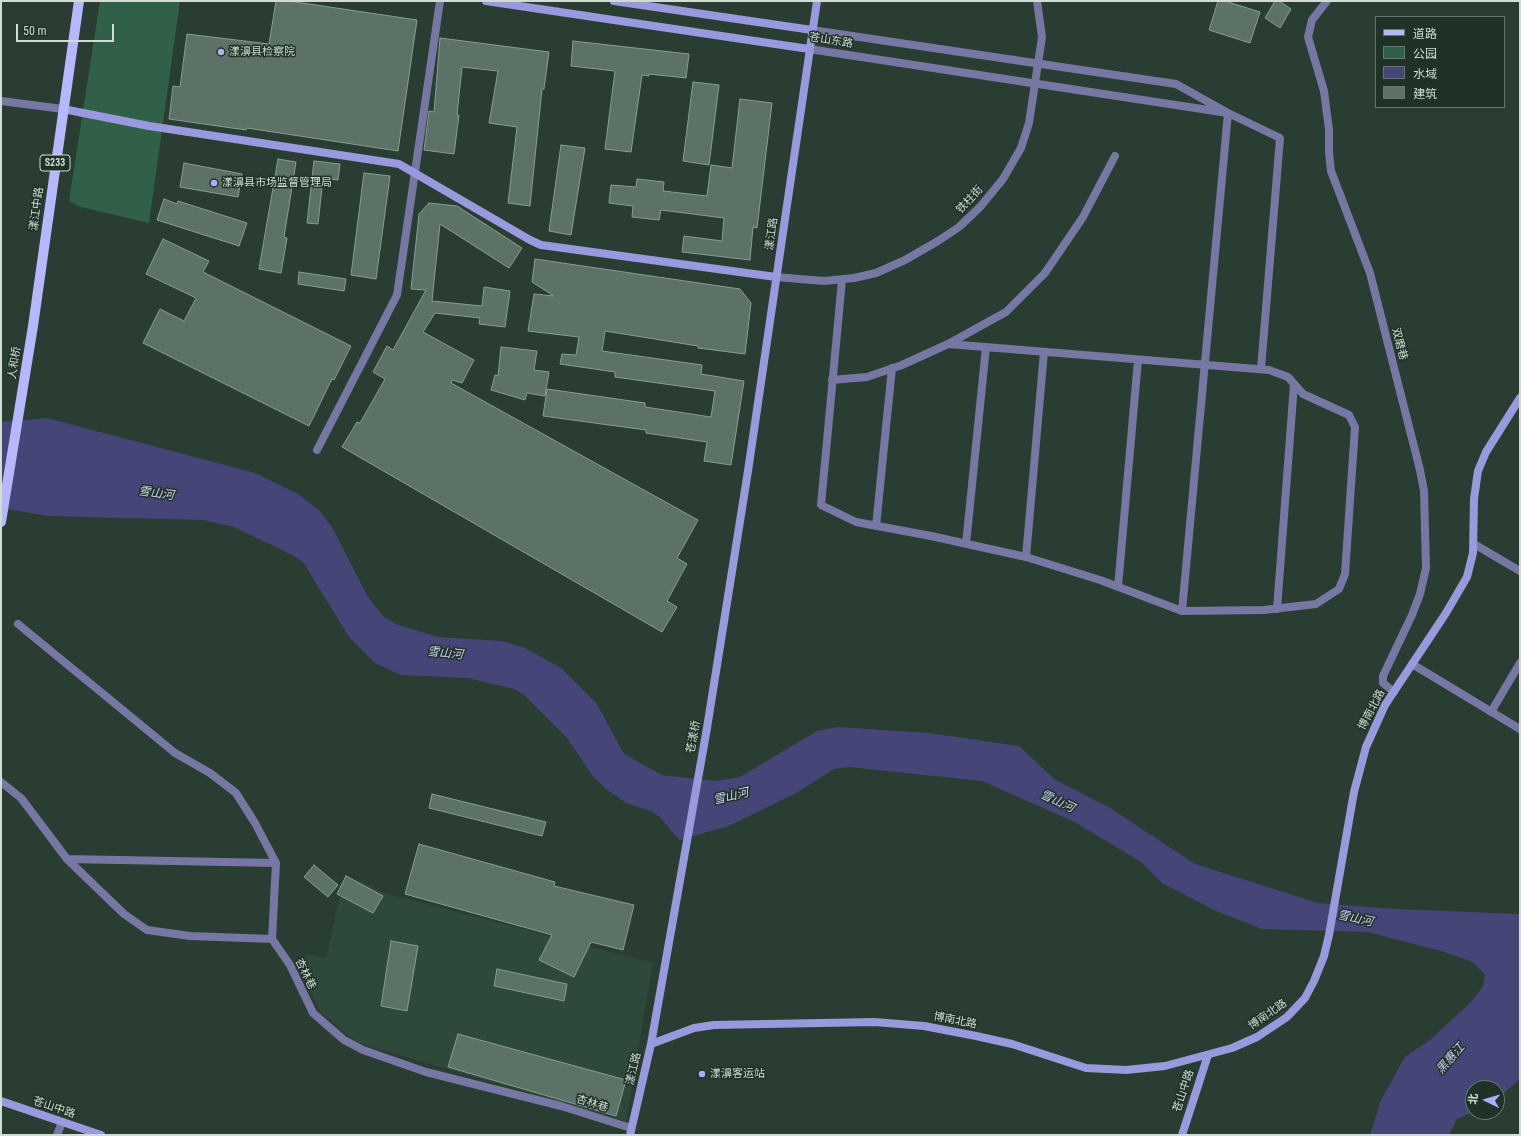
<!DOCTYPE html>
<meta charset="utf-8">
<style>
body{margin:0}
#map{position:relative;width:1521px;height:1136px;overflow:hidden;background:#293d32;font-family:"Roboto Condensed","Noto Sans SC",sans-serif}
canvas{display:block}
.frame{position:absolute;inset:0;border:2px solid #d0dcd5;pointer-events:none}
.legend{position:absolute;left:1375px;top:16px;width:130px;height:92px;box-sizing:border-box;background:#1f3228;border:1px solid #66766d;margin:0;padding:5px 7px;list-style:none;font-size:12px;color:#d0dcd5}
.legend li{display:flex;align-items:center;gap:8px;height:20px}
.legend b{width:20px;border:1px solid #66766d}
.north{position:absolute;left:1465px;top:1080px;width:40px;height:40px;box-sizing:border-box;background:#1f3228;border:1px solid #66766d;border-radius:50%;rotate:275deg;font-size:11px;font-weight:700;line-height:16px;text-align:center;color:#d0dcd5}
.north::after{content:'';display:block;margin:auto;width:14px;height:18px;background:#adaefb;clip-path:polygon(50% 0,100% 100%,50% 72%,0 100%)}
.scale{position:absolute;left:16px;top:24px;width:98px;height:18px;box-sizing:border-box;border:2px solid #d0dcd5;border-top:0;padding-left:5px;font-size:12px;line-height:14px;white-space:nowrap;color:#d0dcd5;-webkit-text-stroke:3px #1f3228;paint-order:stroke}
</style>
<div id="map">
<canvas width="1521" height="1136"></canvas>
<div class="frame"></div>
<ul class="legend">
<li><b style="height:5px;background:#b6b7fd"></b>道路</li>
<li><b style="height:11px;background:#316048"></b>公园</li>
<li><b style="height:11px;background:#464577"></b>水域</li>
<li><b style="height:11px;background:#5d7266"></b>建筑</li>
</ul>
<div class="north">北</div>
<div class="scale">50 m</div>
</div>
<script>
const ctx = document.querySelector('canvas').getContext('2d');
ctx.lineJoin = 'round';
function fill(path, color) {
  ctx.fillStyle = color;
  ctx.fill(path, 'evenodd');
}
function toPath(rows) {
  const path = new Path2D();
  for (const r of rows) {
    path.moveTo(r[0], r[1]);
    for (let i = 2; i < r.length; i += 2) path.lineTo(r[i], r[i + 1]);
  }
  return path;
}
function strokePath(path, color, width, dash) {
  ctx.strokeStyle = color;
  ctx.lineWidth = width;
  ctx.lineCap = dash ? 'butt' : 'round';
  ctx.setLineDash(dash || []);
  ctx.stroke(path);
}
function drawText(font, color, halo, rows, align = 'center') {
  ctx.font = font + ' "Roboto Condensed","Noto Sans SC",sans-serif';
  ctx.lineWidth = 3;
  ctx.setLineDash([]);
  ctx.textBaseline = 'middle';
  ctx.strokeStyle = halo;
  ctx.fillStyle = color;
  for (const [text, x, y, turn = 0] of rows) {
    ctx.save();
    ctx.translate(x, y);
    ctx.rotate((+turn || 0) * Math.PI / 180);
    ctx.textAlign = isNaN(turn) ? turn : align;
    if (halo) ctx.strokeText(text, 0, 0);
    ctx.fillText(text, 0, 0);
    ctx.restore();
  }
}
const built = toPath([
 [345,874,384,893,653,963,626,1121,358,1043,321,1013,302,975,305,954,326,958]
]);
const green = toPath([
 [100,1,180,1,149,223,81,207,69,201]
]);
const water = toPath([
 [47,418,255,473,298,494,320,511,333,529,368,597,384,617,398,625,438,637,502,641,525,648,561,668,597,704,624,754,662,775,715,781,740,777,817,731,838,727,929,733,1019,746,1054,779,1110,808,1195,864,1318,903,1394,909,1520,914,1520,1079,1497,1099,1497,1088,1473,1088,1473,1112,1457,1119,1449,1135,1370,1135,1381,1100,1405,1057,1430,1040,1472,1001,1483,986,1485,975,1473,962,1441,951,1368,932,1262,929,1214,910,1162,883,1141,862,1075,822,982,781,849,767,834,769,796,793,729,826,679,840,660,817,651,811,626,803,606,789,592,775,567,738,524,695,514,689,468,678,401,675,375,663,349,637,303,562,292,555,234,527,203,520,48,516,1,508,1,422]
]);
const building = toPath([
 [276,1,289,1,417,20,398,151,247,128,246,130,169,119,173,86,180,87,187,34,269,44,276,1],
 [1218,1,1225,1,1260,12,1250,43,1209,30,1218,1],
 [1275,1,1279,1,1291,9,1280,28,1265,18,1275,1],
 [440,38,549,52,544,89,542,89,530,206,508,203,517,127,489,123,498,71,462,67,457,115,459,115,454,154,424,150,429,111,434,112,440,38],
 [573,41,689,54,686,78,649,74,649,76,642,75,631,152,605,149,615,71,571,66,573,41],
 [693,82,719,85,709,165,683,161,693,82],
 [740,99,772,103,757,228,753,227,750,260,682,252,684,236,722,241,724,218,661,210,659,220,632,217,633,206,609,203,611,185,636,187,637,179,664,182,663,191,707,196,711,165,732,168,740,99],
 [561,145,585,148,571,235,549,231,561,145],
 [278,159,296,162,284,237,287,238,281,273,259,269,278,159],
 [314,161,340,164,338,180,323,178,318,224,307,223,314,161],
 [184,163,242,174,238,197,180,187,184,163],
 [364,173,390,176,376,279,351,275,364,173],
 [164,199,177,204,178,201,247,223,239,246,157,220,164,199],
 [429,203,457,206,522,248,509,268,440,224,432,301,482,306,484,287,510,291,505,327,479,324,480,318,435,313,423,332,474,360,462,383,452,380,451,383,698,520,677,558,687,564,667,601,677,607,662,632,342,447,357,422,360,423,385,379,373,372,387,346,393,350,426,290,411,289,419,214,429,203],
 [163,239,209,261,203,272,351,346,334,380,332,379,309,426,143,343,160,309,184,321,196,298,146,274,163,239],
 [535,259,740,289,751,303,745,354,698,348,698,346,605,331,602,351,702,365,701,374,744,381,731,465,704,461,707,442,646,433,646,430,543,416,547,389,645,403,645,407,711,417,715,391,615,377,615,372,560,364,562,354,576,355,579,337,528,331,534,294,554,296,532,282,535,259],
 [299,272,346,279,344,291,298,284,299,272],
 [501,347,537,351,534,370,549,372,545,396,527,393,525,400,491,390,495,375,498,376,501,347],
 [432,794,546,822,542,836,429,808,432,794],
 [419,844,555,882,554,886,634,905,623,950,591,942,574,977,539,960,552,935,405,894,419,844],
 [314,865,338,885,328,897,304,877,314,865],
 [346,876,383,896,373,913,337,894,346,876],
 [391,941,418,946,407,1011,381,1006,391,941],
 [497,969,567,984,564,1001,494,986,497,969],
 [458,1034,626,1080,616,1116,448,1067,458,1034]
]);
const street = toPath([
 [1327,1,1312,20,1308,37,1324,91,1329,130,1329,152,1331,171,1370,273,1420,470,1424,491,1426,568,1420,594,1412,615,1383,676,1383,683,1394,692],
 [809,49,1228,113,1176,84,812,30],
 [1,101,63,109],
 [776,277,824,281,854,278,876,273,905,260,938,241,959,227,980,207,1003,179,1021,148,1029,123,1042,37,1037,1],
 [842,280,821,505,856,522,931,536,1026,557,1100,580,1182,611,1264,610,1316,604,1339,589,1345,574,1355,427,1349,415,1303,394,1288,377,1269,370,948,344],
 [832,380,867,377,902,365,948,344,1006,312,1045,273,1083,217,1115,156],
 [317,450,397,295,440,1],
 [876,526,892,368],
 [966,544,986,347],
 [1474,544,1520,571],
 [1026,557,1044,352],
 [1118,587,1138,360],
 [1277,609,1294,384],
 [1182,611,1228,113,1280,138,1261,369],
 [18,624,175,753,210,773,236,793,255,823,276,863,272,939],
 [1412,664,1520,729],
 [1491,712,1520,663],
 [1,782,21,798,67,859,124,914,147,930,190,936,272,939,290,965,313,1013,344,1040,363,1050,426,1072,561,1106,631,1128],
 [67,859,276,863],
 [57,1135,62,1122]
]);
const secondary = toPath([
 [486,1,809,49],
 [614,1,812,30],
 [63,109,149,126,399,164,530,240,541,245,776,277],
 [651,1044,694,1028,714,1025,874,1022,924,1026,976,1036,1012,1044,1086,1068,1126,1070,1165,1066,1232,1048,1257,1037,1287,1017,1305,998,1314,981,1324,956,1329,935,1354,792,1366,747,1385,705,1446,613,1467,577,1473,553,1474,499,1478,471,1486,452,1520,398],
 [1,1101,101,1135],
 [630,1135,651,1044,707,728,748,471,817,1],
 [1182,1135,1208,1055]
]);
const primary = toPath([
 [1,522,33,326,79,1]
]);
const markers = [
 [221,52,4,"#adaefb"],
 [214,183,4,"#adaefb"],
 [702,1074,4,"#adaefb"]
];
const shields = [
 [55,163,30]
];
const shieldNames = [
 ["S233",55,163]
];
const streetNames = [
 ["苍山东路",831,41,9],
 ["铁柱街",970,200,-47],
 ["漾江中路",37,209,-82],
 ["漾江路",772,234,-82],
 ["双磨巷",1399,344,76],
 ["人和桥",15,363,-81],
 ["博南北路",1372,710,-62],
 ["苍漾桥",694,737,-80],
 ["杏林巷",305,974,64],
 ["博南北路",1268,1015,-35],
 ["博南北路",955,1021,11],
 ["漾江路",634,1069,-77],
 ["苍山中路",1184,1091,-72],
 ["杏林巷",592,1104,17],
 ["苍山中路",54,1108,19]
];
const poiNames = [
 ["漾濞县检察院",229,52],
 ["漾濞县市场监督管理局",222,183],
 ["漾濞客运站",710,1074]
];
const waterNames = [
 ["雪山河",156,494,8],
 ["雪山河",445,654,6],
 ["雪山河",731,797,-13],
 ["雪山河",1057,802,25],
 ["雪山河",1355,919,12],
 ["黑惠江",1451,1059,-49]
];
fill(built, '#2e483a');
fill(green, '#316048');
fill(water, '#464577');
fill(building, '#5d7266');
strokePath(building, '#889e92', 1);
strokePath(street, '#7677a2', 8);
strokePath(secondary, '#999add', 8);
strokePath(primary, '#b6b7fd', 10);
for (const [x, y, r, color] of markers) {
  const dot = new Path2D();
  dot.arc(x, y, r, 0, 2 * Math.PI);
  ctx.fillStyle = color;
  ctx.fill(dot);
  strokePath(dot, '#1f3228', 1.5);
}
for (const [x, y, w] of shields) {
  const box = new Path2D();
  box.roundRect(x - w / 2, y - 8, w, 16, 3);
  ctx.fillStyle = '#1f3228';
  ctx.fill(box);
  strokePath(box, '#d0dcd5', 1);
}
drawText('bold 10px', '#d0dcd5', null, shieldNames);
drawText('11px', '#d0dcd5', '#1f3228', streetNames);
drawText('11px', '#d0dcd5', '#1f3228', poiNames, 'left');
drawText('italic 12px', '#d0d2f3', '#1f3228', waterNames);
</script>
